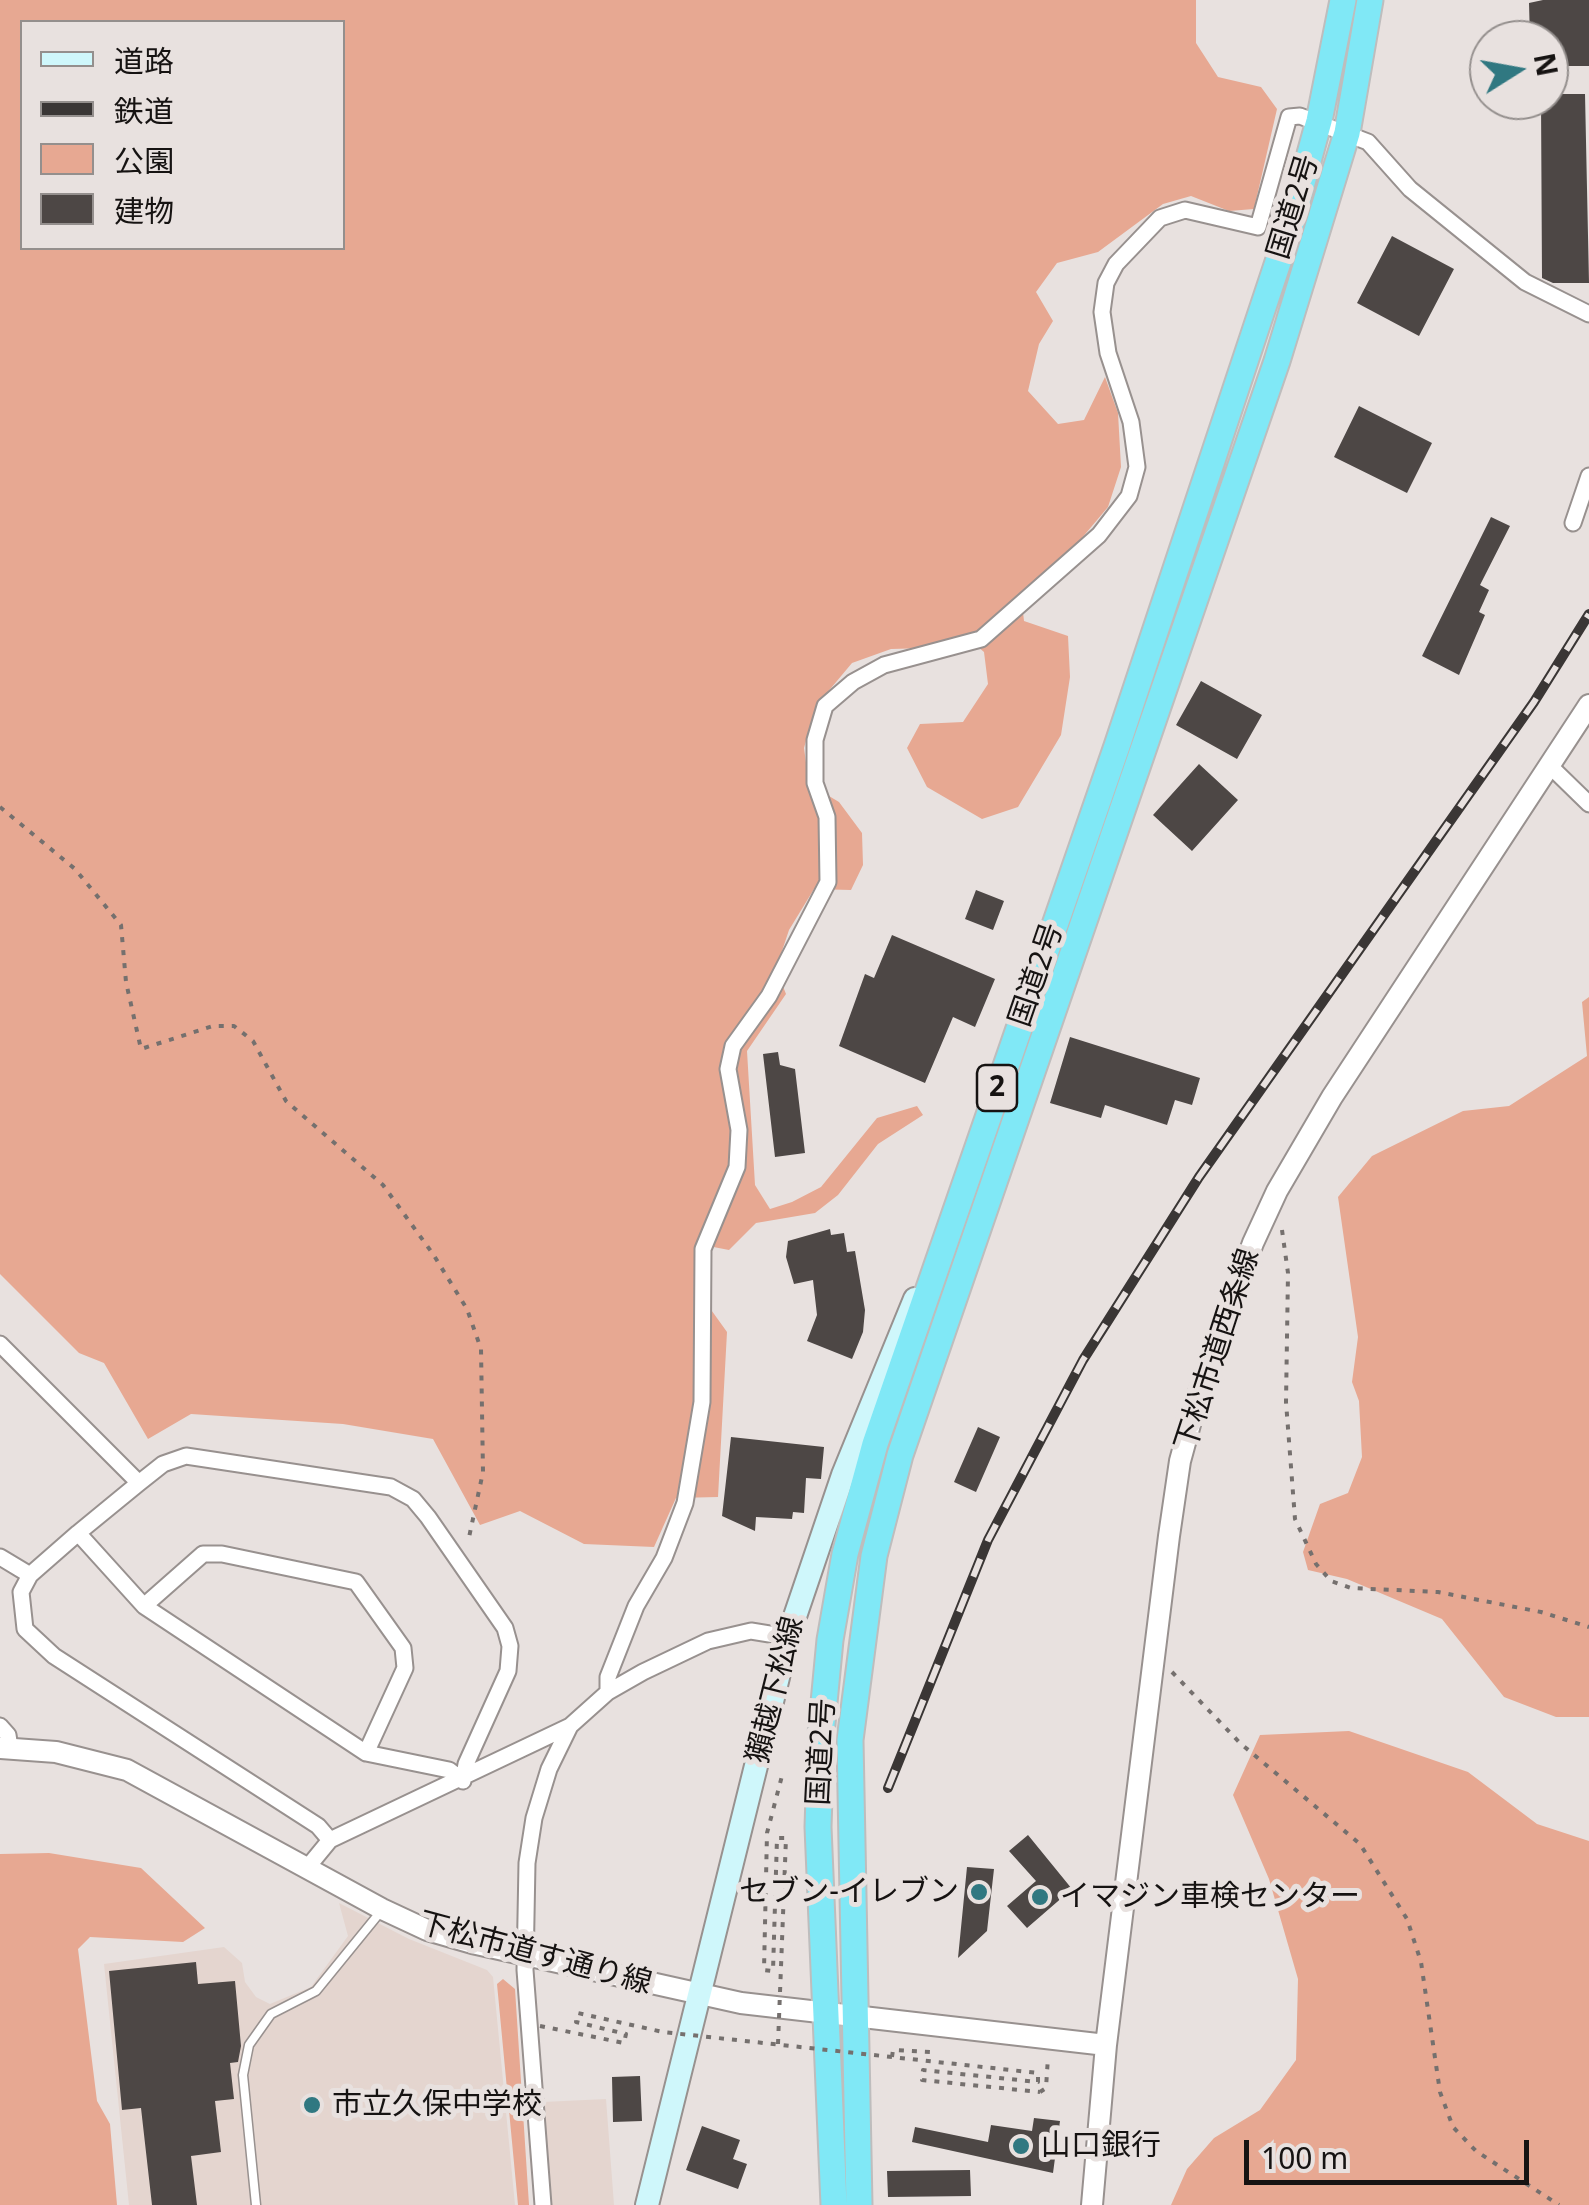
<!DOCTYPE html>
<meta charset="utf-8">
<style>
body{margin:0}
#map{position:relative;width:1589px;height:2205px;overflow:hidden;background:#e8e1df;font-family:"Noto Sans","Noto Sans JP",sans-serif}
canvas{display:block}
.legend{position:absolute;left:20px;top:20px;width:325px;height:230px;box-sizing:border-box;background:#e8e1df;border:2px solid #948f8d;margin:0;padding:12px 18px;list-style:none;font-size:30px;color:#161312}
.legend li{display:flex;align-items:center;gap:20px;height:50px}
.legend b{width:50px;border:2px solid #948f8d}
.north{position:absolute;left:1469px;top:20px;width:100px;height:100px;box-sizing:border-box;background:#e8e1df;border:2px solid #948f8d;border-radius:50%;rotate:79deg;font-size:28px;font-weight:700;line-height:40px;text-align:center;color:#161312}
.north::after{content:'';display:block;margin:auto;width:35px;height:45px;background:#307881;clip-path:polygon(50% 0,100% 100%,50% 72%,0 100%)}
.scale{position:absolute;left:1244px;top:2140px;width:285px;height:45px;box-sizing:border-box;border:5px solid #161312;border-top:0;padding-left:12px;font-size:30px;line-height:35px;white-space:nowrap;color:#161312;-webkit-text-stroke:8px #e8e1df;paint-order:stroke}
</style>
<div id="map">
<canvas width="1589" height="2205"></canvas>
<ul class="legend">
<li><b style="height:12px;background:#cff7fb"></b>道路</li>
<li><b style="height:12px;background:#3a3635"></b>鉄道</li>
<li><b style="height:28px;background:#e7a892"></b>公園</li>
<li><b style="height:28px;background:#4d4745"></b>建物</li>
</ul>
<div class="north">N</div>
<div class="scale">100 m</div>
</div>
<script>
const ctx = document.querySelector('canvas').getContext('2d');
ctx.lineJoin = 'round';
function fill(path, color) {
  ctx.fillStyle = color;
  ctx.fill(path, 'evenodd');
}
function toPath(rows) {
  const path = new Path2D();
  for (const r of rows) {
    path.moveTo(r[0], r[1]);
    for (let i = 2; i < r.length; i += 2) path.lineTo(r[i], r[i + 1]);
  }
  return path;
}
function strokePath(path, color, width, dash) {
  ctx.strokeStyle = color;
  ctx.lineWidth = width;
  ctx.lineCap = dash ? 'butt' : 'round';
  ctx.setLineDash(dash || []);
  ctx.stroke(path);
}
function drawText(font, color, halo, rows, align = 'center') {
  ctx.font = font + ' "Noto Sans","Noto Sans JP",sans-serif';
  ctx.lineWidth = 10;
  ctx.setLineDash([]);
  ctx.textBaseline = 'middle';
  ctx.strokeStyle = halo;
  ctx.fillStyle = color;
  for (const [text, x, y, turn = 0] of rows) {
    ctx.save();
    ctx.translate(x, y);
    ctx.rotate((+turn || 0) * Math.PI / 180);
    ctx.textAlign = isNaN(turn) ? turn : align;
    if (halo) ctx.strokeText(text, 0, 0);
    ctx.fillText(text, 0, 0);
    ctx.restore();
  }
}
const built = toPath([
 [339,1903,409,1939,487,1970,493,1977,515,2205,129,2205,104,1964,224,1947,242,1963,245,1982,256,1997,270,2004,311,1987,348,1936],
 [606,2099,614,2205,552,2205,543,2102]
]);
const green = toPath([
 [0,0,1196,0,1196,43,1218,77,1261,87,1277,109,1254,209,1229,211,1191,196,1163,204,1098,252,1057,263,1036,292,1053,321,1039,344,1028,391,1058,424,1084,420,1105,377,1118,413,1121,467,1108,507,1065,558,1021,595,1024,621,1068,636,1070,677,1061,735,1018,807,982,819,927,787,907,748,920,724,963,722,988,684,984,652,965,636,927,648,891,649,852,663,816,706,804,748,809,784,839,802,862,833,863,865,851,890,814,889,789,930,776,969,786,994,747,1051,755,1185,770,1209,792,1202,821,1187,877,1118,917,1106,923,1115,878,1144,838,1195,815,1213,756,1223,729,1250,698,1244,699,1293,727,1332,718,1497,676,1498,654,1547,584,1544,520,1511,480,1525,433,1439,343,1424,191,1414,148,1439,104,1363,79,1353,0,1274],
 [22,22,342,22,342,248,22,248],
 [1589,997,1589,1717,1556,1717,1504,1697,1442,1619,1347,1579,1308,1570,1303,1552,1320,1504,1348,1493,1362,1457,1359,1401,1352,1382,1358,1337,1338,1197,1372,1156,1463,1111,1509,1106,1587,1056,1582,1002],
 [1349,1731,1468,1772,1537,1824,1589,1841,1589,2205,1171,2205,1187,2169,1214,2138,1260,2110,1296,2060,1298,1979,1269,1879,1233,1795,1260,1735],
 [49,1853,141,1868,205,1928,183,1942,90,1937,78,1949,97,2101,110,2124,117,2205,0,2205,0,1854],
 [503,1979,515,1989,529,2205,518,2205,497,1984]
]);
const building = toPath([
 [1543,0,1589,0,1589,66,1549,66,1549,40,1530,40,1529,3],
 [1549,94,1585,94,1589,283,1553,283,1542,278,1541,100,1549,100],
 [1392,236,1454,269,1419,336,1357,303],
 [1359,406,1432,443,1407,493,1334,457],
 [1491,517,1510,526,1480,585,1489,590,1479,612,1485,615,1459,675,1422,656],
 [1201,681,1262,715,1237,759,1176,725],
 [1199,764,1238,800,1192,851,1153,815],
 [976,890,1004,901,993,930,965,919],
 [892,935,995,979,975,1027,953,1017,925,1083,839,1046,865,974,874,978],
 [1070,1037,1200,1078,1192,1105,1175,1100,1167,1125,1105,1105,1101,1118,1050,1103],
 [778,1052,780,1065,795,1069,805,1153,775,1157,763,1054],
 [830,1229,831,1235,844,1233,847,1252,855,1251,865,1310,863,1332,852,1359,807,1341,817,1315,813,1280,794,1284,786,1257,788,1241],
 [978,1427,1000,1437,976,1492,954,1482],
 [731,1437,824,1447,821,1479,806,1478,804,1513,793,1512,792,1519,756,1517,755,1531,722,1516],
 [1028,1835,1072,1889,1027,1928,1007,1906,1036,1881,1009,1851],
 [967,1867,994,1869,987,1931,958,1958],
 [196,1962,198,1984,235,1981,241,2046,238,2062,230,2063,234,2099,215,2101,221,2152,191,2156,197,2205,152,2205,141,2108,122,2110,109,1971],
 [640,2076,642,2121,613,2122,612,2077],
 [1034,2118,1060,2121,1053,2173,912,2142,915,2127,988,2142,991,2125,1032,2131],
 [702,2126,740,2140,733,2159,747,2164,738,2189,686,2170],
 [970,2170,971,2196,888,2197,887,2171]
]);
const path = toPath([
 [0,807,75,869,121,925,126,982,141,1049,213,1026,234,1026,253,1041,286,1101,383,1185,433,1254,467,1309,481,1349,483,1472,468,1542],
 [1282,1230,1288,1273,1286,1402,1295,1519,1316,1564,1331,1581,1351,1588,1438,1592,1541,1612,1589,1627],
 [1172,1672,1240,1743,1360,1844,1407,1919,1421,1962,1440,2092,1453,2127,1476,2151,1559,2205],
 [892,2057,893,2050,931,2052,931,2045],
 [1040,2092,1046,2088,1048,2057]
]);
const service = toPath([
 [256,2205,243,2075,249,2045,271,2014,316,1991,382,1910]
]);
const minor = toPath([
 [1573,523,1589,476],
 [1549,765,1589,804],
 [0,1344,139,1483],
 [78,1533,144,1606,366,1753,449,1770,463,1781,466,1764,508,1671,510,1646,505,1628,428,1517,413,1499,391,1487,186,1456,163,1464,139,1483,78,1533,30,1575,21,1592,25,1629,54,1656,318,1826,330,1840],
 [0,1557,30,1575],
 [144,1606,203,1554,222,1554,356,1582,403,1648,405,1668,366,1753],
 [608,1692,608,1677,636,1606,664,1558,685,1503,702,1402,703,1249,737,1167,739,1130,728,1069,733,1046,769,996,828,882,827,817,815,783,815,740,825,706,853,682,884,665,981,639,1099,535,1129,496,1137,467,1131,422,1108,353,1102,312,1106,283,1116,264,1160,218,1185,210,1258,227,1289,117,1300,116,1368,142,1410,189,1525,282,1589,314],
 [0,1726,8,1735,10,1748],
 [307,1868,330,1840,570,1726,608,1692,643,1672,708,1641,751,1631,788,1637],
 [543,2205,525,1970,527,1863,534,1818,549,1769,570,1726]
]);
const tertiary = toPath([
 [0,1748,56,1752,127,1770,382,1909,427,1930,472,1943,741,2003,1106,2045],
 [1092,2205,1106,2045,1169,1536,1180,1461,1198,1395,1253,1243,1277,1191,1332,1097,1589,705]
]);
const secondary = toPath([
 [647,2205,788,1637,843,1475,915,1299]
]);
const trunk = toPath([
 [834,2205,818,1827,821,1734,830,1640,845,1554,875,1444,1117,746,1291,223,1319,121,1343,0],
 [859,2205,850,1740,874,1556,900,1455,1277,361,1347,133,1370,0]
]);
const rail = toPath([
 [888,1788,988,1540,1083,1360,1199,1177,1534,702,1589,614]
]);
const pathBridge = toPath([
 [540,2026,624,2043,626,2034,576,2022,578,2013,663,2032,1038,2073,1038,2082,923,2070,922,2080,1040,2092],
 [778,2044,786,1838,777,1838,773,1971,764,1970,767,1833,783,1772]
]);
const markers = [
 [979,1892,10,"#307881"],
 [1040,1897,10,"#307881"],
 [312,2105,10,"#307881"],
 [1021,2146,10,"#307881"]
];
const shields = [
 [997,1088,40]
];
const shieldNames = [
 ["2",997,1088]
];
const streetNames = [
 ["国道2号",1294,207,-73],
 ["国道2号",1037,975,-71],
 ["下松市道西条線",1218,1350,-72],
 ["獺越下松線",776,1690,-76],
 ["国道2号",822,1752,-87],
 ["下松市道す通り線",535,1954,15]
];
const poiNames = [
 ["セブン-イレブン",959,1892,"right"],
 ["イマジン車検センター",1060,1897],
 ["市立久保中学校",332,2105],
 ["山口銀行",1041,2146]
];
fill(built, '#e4d5cf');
fill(green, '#e7a892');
fill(building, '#4d4745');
strokePath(service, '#98918f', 11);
strokePath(minor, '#98918f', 19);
strokePath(tertiary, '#98918f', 24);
strokePath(secondary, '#98918f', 26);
strokePath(trunk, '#bebdbd', 29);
strokePath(path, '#75706e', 4, [5, 8]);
strokePath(service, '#fff', 8);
strokePath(minor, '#fff', 15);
strokePath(tertiary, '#fff', 20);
strokePath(secondary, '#cff7fb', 22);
strokePath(trunk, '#80e8f6', 25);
strokePath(rail, '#3a3635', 10);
strokePath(rail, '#e8e1df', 6, [19]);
strokePath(pathBridge, '#75706e', 4, [5, 8]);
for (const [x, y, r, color] of markers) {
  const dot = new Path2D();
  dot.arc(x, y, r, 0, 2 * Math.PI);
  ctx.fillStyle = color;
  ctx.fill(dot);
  strokePath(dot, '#e8e1df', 4);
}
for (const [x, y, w] of shields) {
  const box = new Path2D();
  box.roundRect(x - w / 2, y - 23, w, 46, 8);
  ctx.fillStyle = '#e8e1df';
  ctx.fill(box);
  strokePath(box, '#161312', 2.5);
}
drawText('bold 28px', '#161312', null, shieldNames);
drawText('30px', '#161312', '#e8e1df', streetNames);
drawText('30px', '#161312', '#e8e1df', poiNames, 'left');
</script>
